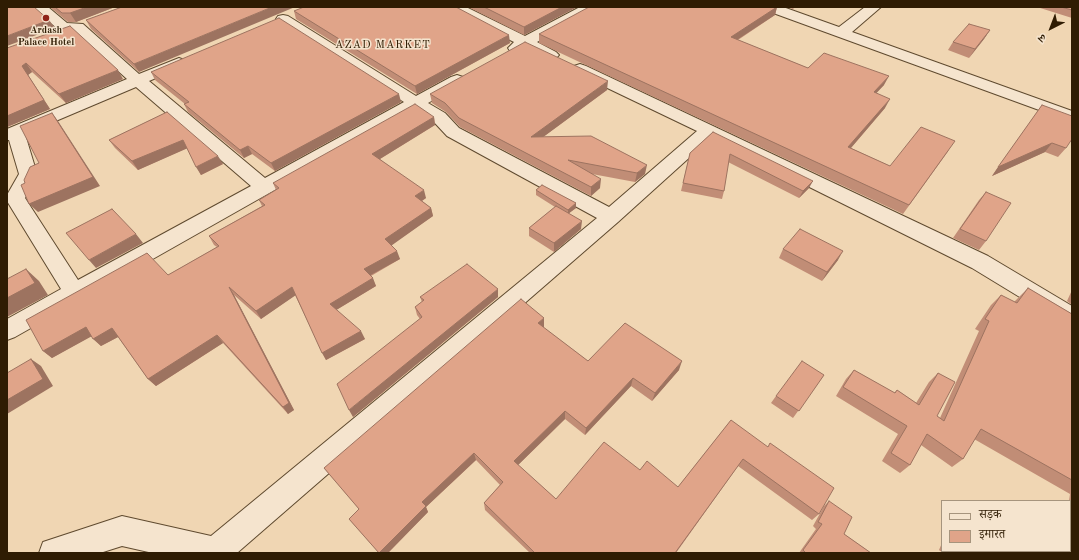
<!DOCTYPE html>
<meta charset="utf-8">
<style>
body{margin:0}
#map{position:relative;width:1079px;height:560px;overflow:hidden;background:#f0d6b3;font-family:"Old Standard TT","Noto Serif Devanagari",serif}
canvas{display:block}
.frame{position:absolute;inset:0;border:8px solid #2f1c03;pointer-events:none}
.legend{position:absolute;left:941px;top:500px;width:130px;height:52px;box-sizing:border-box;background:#f5e4ce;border:1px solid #a6947d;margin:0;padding:5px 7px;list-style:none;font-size:12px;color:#2f1c03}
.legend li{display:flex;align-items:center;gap:8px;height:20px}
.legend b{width:20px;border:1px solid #a6947d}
.north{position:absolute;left:1031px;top:8px;width:40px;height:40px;-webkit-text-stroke:3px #f5e4ce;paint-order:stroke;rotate:222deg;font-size:11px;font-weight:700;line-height:16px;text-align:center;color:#2f1c03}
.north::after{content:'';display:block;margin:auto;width:14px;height:18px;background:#2f1c03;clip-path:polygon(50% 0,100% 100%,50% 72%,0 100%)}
</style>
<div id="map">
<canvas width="1079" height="560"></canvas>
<div class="frame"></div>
<ul class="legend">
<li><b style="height:5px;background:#f5e4ce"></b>सड़क</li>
<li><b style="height:11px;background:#e0a489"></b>इमारत</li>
</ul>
<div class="north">उ</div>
</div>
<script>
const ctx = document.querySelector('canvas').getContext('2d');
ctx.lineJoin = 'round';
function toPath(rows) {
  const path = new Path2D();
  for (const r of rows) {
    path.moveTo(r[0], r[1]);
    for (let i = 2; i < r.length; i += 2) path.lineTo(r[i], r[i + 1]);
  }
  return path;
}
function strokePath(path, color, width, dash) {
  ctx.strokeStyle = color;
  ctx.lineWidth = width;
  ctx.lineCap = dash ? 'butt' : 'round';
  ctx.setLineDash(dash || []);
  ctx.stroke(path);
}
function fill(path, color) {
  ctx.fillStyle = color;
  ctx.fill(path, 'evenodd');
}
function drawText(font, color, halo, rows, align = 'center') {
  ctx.font = font + ' "Old Standard TT",serif';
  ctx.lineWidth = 3;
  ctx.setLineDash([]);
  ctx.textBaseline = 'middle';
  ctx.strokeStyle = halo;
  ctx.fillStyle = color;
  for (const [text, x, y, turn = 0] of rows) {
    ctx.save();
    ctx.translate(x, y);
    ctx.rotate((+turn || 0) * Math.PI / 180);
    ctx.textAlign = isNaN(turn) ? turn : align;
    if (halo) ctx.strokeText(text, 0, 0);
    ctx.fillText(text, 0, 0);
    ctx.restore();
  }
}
const street = toPath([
 [32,7,48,7,67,23,83,24,139,74,179,58,184,60,187,63,184,66,149,81,265,178,404,102,278,22,276,19,278,16,283,15,288,16,416,96,451,77,457,75,463,77,465,80,463,83,428,103,445,113,459,128,609,207,697,131,574,72,572,69,574,66,580,64,586,66,988,256,1072,306,1072,326,1064,324,972,268,711,138,618,222,237,553,153,553,122,546,100,553,39,553,43,542,122,516,211,536,597,218,447,136,433,121,416,110,15,337,7,340,7,319,61,289,7,201,7,195,19,174,9,140,7,140,7,129,127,79,74,31,59,30,32,7],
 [136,87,251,186,78,280,25,198,37,174,25,134,136,87],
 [448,7,466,7,525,36,580,7,597,7,595,10,537,42,556,52,559,55,556,58,551,60,526,48,515,52,510,51,508,48,514,42,450,10,448,7],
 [763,7,783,7,839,27,865,7,881,7,852,32,1072,111,1072,122,765,10,763,7]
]);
const wall = toPath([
 [50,7,115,7,76,22,68,22],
 [122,7,139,72,91,29,86,20],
 [468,7,577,7,524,35],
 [777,7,775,15,738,40,808,68,884,85,876,93,885,108,851,148,890,166,949,150,903,214,539,43,539,34],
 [787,7,795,7,793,9],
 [1037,7,1072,7,1072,18],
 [294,11,510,43,417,94,296,19],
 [990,30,984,39,969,58,948,50,953,42],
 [7,48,123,79,66,103,32,72,28,75,50,109,7,127],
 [151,72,401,102,275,171,252,154,244,158,188,112,184,104,185,104,155,80],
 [607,90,543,137,645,174,635,182,592,174,600,188,591,196,460,127,446,112,432,103,430,94],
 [1042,105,1066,148,1058,157,1045,152,992,176],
 [167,112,223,164,201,175,187,148,138,170,115,148,109,140],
 [434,117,435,125,380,159,426,198,422,201,431,208,433,216,391,245,400,259,371,276,376,286,336,310,365,339,326,360,295,295,261,319,234,295,294,410,288,414,223,343,156,386,148,379,118,337,101,346,91,336,52,358,43,351,168,275,217,247,214,245,209,236,262,206,259,200,276,190,273,183],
 [713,132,809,188,799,198,728,162,724,191,722,199,681,191,690,153],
 [536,190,576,203,576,208,569,213,581,229,554,252,529,236,529,228,555,207,536,195],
 [986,192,986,241,979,250,953,238,979,200],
 [783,249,838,260,822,281,779,258],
 [1028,288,1072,314,1072,553,1061,553,1062,551,1070,551,1070,501,1069,501,1070,494,974,439,963,459,952,467,921,445,910,465,900,473,882,461,898,434,836,396,846,379,854,370,894,393,897,390,916,403,929,382,938,373,937,416,940,418,979,331,975,329,991,305,1001,295,1014,302],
 [1072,290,1072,305,1067,301],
 [420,297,498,297,353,417,420,319,417,315,415,307,422,302],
 [543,327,588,361,679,370,652,401,631,386,585,435,565,419,518,465,556,499,640,470,678,487,731,420,819,514,812,520,738,466,676,553,530,553,485,510,484,503,500,485,476,460,426,507,428,512,388,553,379,553,349,519,359,509,324,468,544,327],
 [824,375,793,418,771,403,776,396],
 [829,501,844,534,871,553,799,553,816,529,813,526,824,506],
 [942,543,942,551,969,551,968,553,943,553,939,550]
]);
const shadedWall = toPath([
 [87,7,115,7,76,22,70,13],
 [272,7,295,7,139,72,134,64],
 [562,7,577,7,524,35,524,27],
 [777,7,775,15,729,45,731,37],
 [49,20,55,28,7,46,7,36],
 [990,30,984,39,969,58,975,49],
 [509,35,510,43,417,94,415,86],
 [26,63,32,72,28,75,50,109,7,127,7,116,22,66],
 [118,70,123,79,66,103,59,94],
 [889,76,884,85,869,101,874,92],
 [608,81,607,90,531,146,531,137],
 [399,94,401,102,275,171,271,163],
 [890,99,885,108,844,156,848,147],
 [52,113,58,121,100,186,38,212,29,204],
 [434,117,435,125,375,162,372,154],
 [183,140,188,148,138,170,132,161],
 [1052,143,1045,152,992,176,998,167],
 [248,146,252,154,244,158,240,150],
 [218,156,223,164,201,175,196,167],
 [647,165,645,174,635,182,637,173],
 [601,179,600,188,591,196,591,187],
 [813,181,809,188,799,198,803,191],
 [424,190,426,198,417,204,415,196],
 [576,203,576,208,568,214,568,210],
 [431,208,433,216,388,248,385,239],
 [582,221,581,229,554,252,554,243],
 [136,234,143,243,96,268,89,260],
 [397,251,400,259,367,277,364,269],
 [843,251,838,260,822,281,827,272],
 [26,269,39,281,48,295,7,317,7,298],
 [373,278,376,286,333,312,330,304],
 [229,287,234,295,294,410,288,414,283,407],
 [292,287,296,295,261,319,256,311],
 [498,289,498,297,353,417,349,410],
 [544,318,544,327,538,332,538,323],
 [86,327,94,335,52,358,43,351],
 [112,328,120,336,101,346,93,339],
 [361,331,365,339,326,360,322,353],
 [217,335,223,343,156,386,148,379],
 [31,359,41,366,53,386,7,414,7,400],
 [682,361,679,370,652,401,655,393],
 [633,378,631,386,585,435,586,428],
 [565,411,565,419,515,468,514,461],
 [474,453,476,460,426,507,428,512,388,553,379,553,422,502]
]);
const building = toPath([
 [7,7,34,7,49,20,7,36,7,7],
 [55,7,87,7,70,13,62,13,55,7],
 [122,7,272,7,134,64,86,20,122,7],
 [304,7,456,7,509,35,415,86,294,11,304,7],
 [484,7,562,7,524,27,484,7],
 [589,7,777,7,731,37,808,68,824,53,889,76,874,92,890,99,848,147,890,166,921,127,955,141,909,205,539,34,589,7],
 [1061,7,1072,7,1072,10,1061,7],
 [279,18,399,94,271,163,248,146,240,150,184,104,189,102,151,72,279,18],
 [969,24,990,30,975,49,953,42,969,24],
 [70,26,118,70,59,94,26,63,22,66,44,100,7,116,7,48,70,26],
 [525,42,608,81,531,137,591,136,647,165,637,173,568,160,601,179,591,187,459,118,445,103,430,94,525,42],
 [415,104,434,117,372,154,424,190,415,196,431,208,385,239,397,251,364,269,373,278,330,304,361,331,322,353,292,287,256,311,229,287,289,403,283,407,217,335,148,379,112,328,93,339,86,327,43,351,26,320,147,253,168,275,219,246,209,236,265,205,259,200,279,188,273,183,415,104],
 [1042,105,1072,116,1072,139,1066,148,1052,143,998,167,1042,105],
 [167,112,218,156,196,167,183,140,132,161,109,140,167,112],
 [52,113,93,177,29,204,21,185,25,183,24,180,30,167,39,163,20,126,52,113],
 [713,132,813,181,803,191,730,154,724,191,683,183,690,153,713,132],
 [542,185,576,203,568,210,536,190,542,185],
 [986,192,1011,203,986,241,960,229,986,192],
 [556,206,582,221,554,243,529,228,556,206],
 [112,209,136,234,89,260,66,233,112,209],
 [800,229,843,251,827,272,783,249,800,229],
 [467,264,498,289,349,410,337,384,422,317,415,307,424,300,420,297,467,264],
 [26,269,35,283,7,298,7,279,26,269],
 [1028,288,1072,314,1072,480,981,429,963,459,927,434,910,465,891,453,907,426,843,387,854,370,895,393,897,390,919,405,938,373,955,382,937,416,944,421,989,321,985,319,1001,295,1017,303,1028,288],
 [521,299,544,318,538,323,588,361,625,323,682,361,655,393,633,378,586,428,565,411,514,461,556,499,604,442,640,470,647,461,678,487,731,420,768,447,770,443,834,488,819,514,743,459,675,553,535,553,484,503,503,482,474,453,422,502,426,506,379,553,349,519,359,509,324,468,521,299],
 [31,359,43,379,7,400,7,373,31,359],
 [802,361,824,375,799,411,776,396,802,361],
 [829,501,852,517,844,534,871,553,806,553,803,550,822,524,818,522,829,501],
 [949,551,969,551,968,553,952,553,949,551]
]);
const markers = [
 [46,18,4,"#8f2418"]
];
const farPoinames = [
 ["Ardash",46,30],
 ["Palace Hotel",46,42]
];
const farNeighbourhoodnames = [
 ["AZAD MARKET",383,45]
];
strokePath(street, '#5f4a2f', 2);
fill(street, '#f5e4ce');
fill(wall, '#c18d76');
fill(shadedWall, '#9d7360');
fill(building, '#e0a489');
strokePath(building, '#9d7360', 1);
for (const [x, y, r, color] of markers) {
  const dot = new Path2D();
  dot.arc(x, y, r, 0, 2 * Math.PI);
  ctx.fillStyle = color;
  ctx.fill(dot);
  strokePath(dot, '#f5e4ce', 1.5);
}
drawText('bold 10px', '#2f1c03', '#f5e4ce', farPoinames);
ctx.letterSpacing = '1px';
drawText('11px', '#2f1c03', '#f5e4ce', farNeighbourhoodnames);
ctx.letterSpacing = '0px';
</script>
